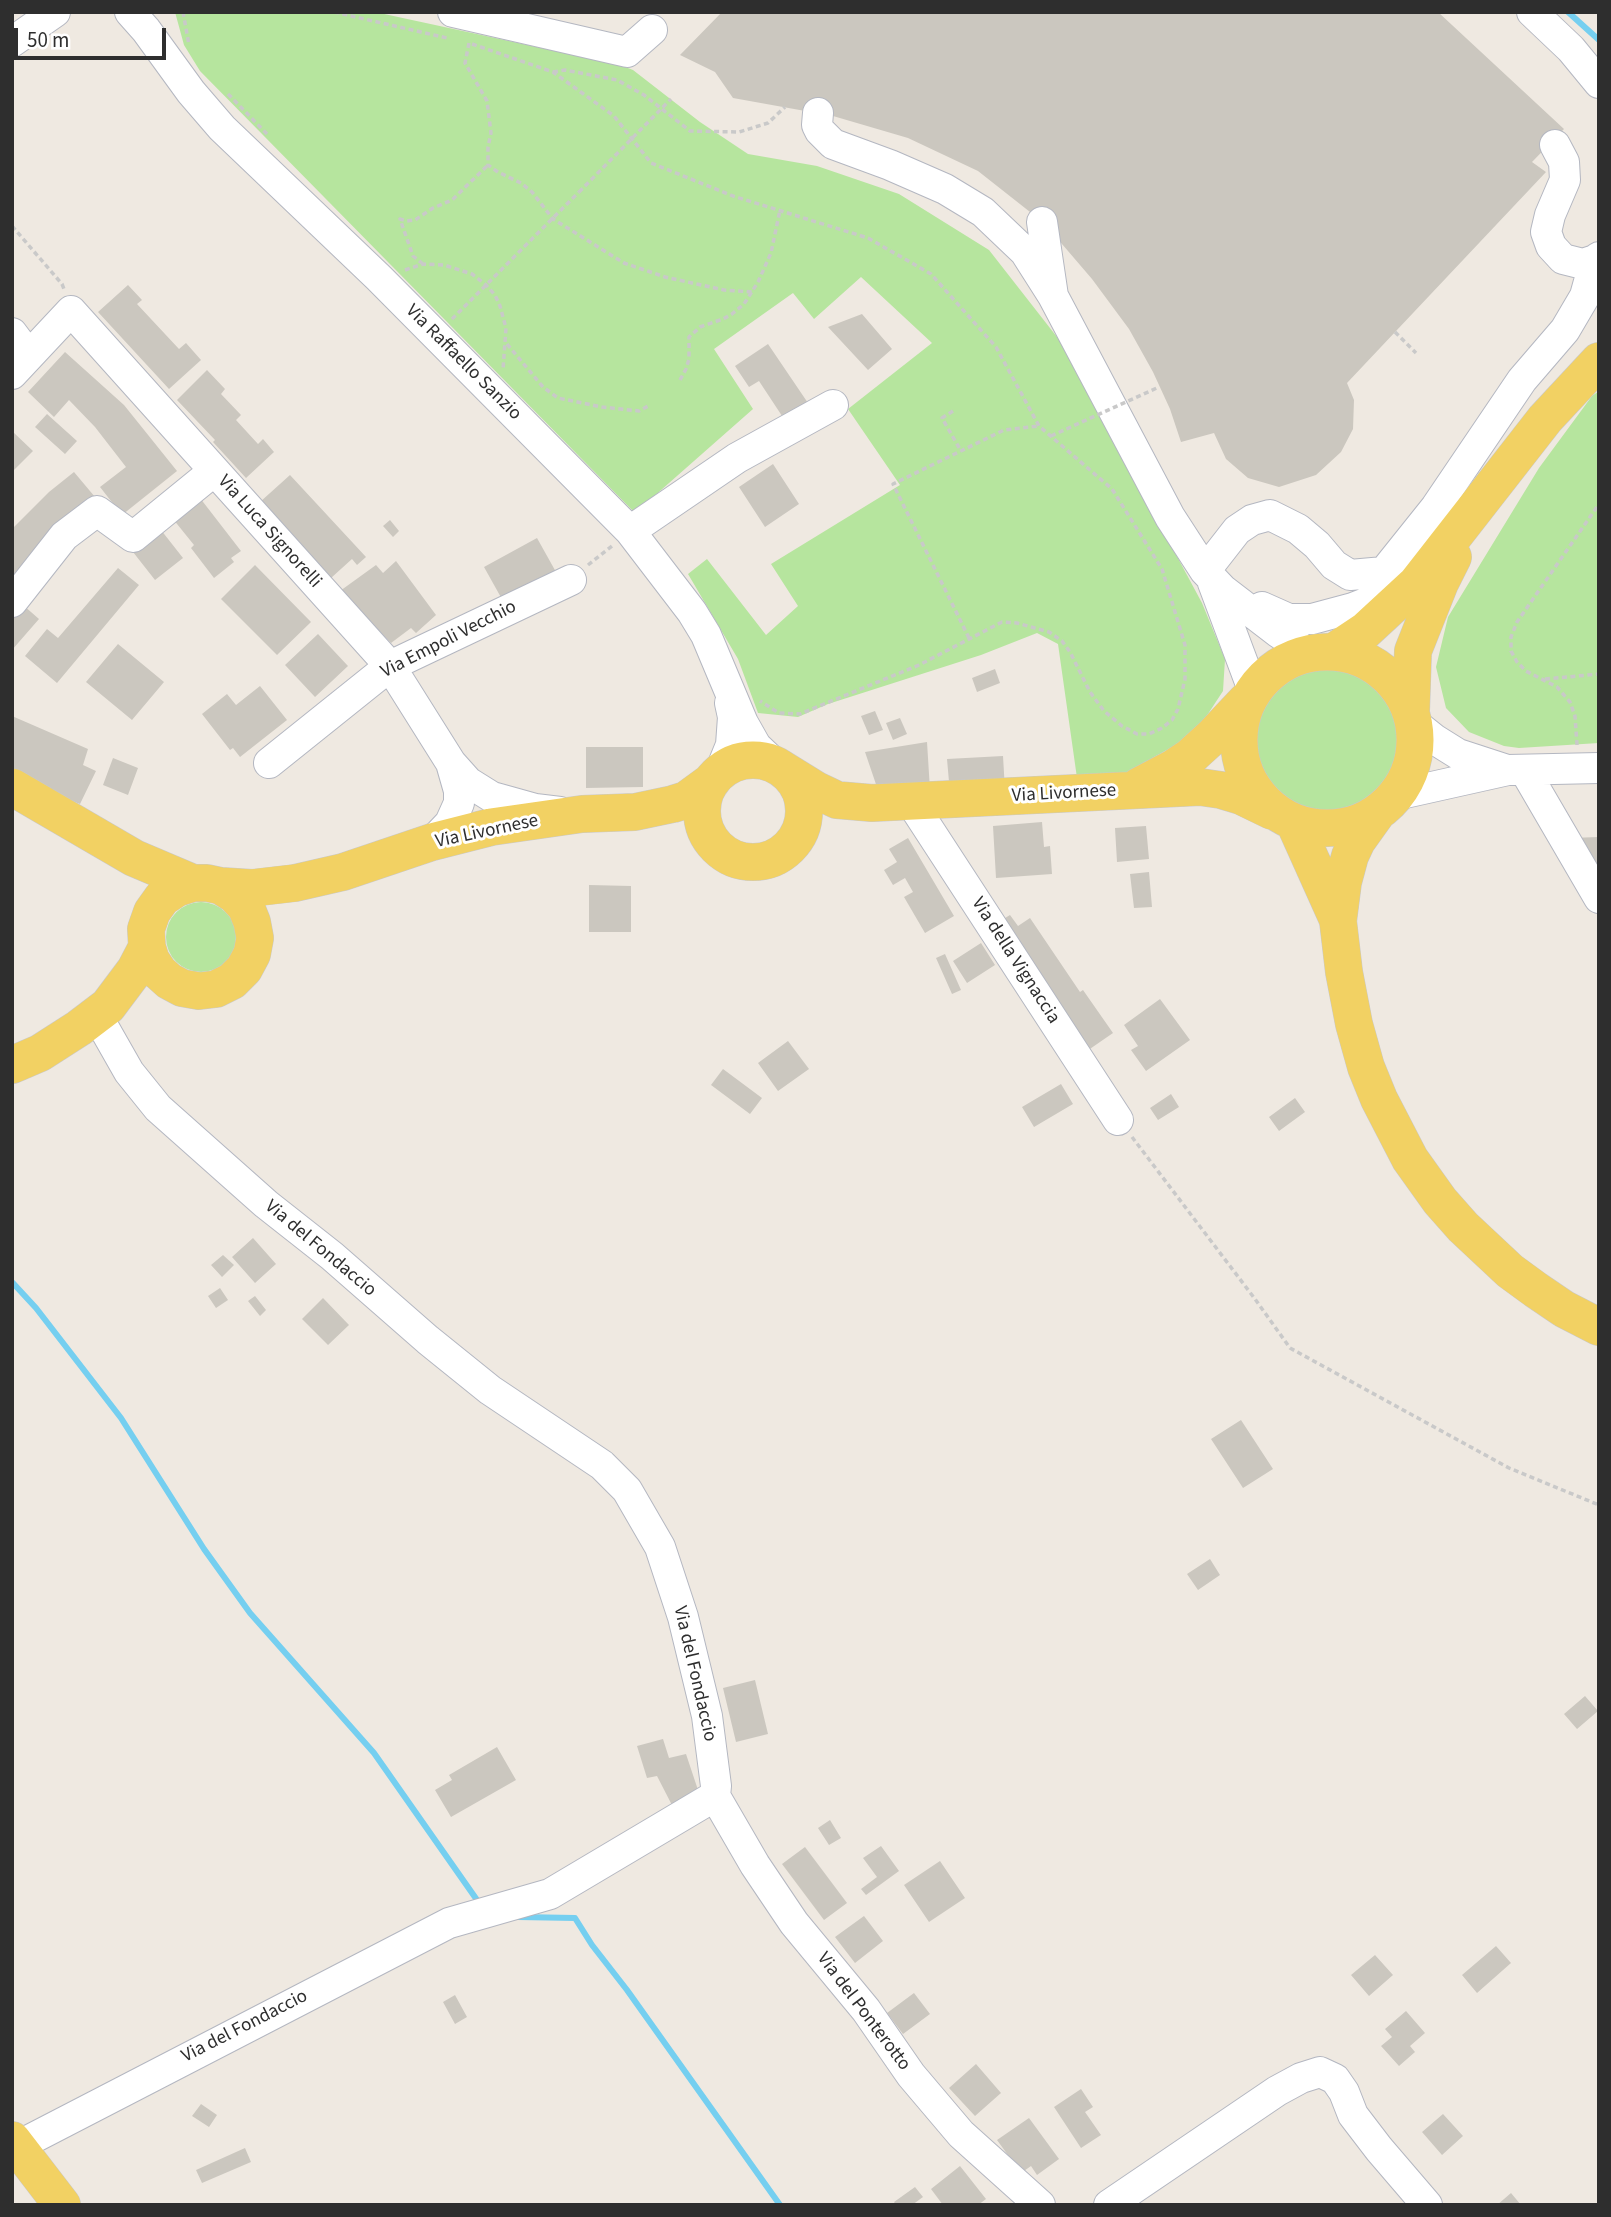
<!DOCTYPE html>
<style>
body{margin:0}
#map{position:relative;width:1611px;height:2217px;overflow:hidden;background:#efe9e1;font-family:"Source Sans 3",sans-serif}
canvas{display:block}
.frame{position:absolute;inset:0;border:14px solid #2e2e2e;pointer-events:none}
.scale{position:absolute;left:14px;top:28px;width:152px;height:32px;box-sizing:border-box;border:4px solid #2e2e2e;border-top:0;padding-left:9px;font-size:21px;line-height:24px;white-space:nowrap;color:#2e2e2e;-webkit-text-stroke:5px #fff;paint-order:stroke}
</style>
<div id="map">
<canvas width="1611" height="2217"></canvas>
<div class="frame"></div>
<div class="scale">50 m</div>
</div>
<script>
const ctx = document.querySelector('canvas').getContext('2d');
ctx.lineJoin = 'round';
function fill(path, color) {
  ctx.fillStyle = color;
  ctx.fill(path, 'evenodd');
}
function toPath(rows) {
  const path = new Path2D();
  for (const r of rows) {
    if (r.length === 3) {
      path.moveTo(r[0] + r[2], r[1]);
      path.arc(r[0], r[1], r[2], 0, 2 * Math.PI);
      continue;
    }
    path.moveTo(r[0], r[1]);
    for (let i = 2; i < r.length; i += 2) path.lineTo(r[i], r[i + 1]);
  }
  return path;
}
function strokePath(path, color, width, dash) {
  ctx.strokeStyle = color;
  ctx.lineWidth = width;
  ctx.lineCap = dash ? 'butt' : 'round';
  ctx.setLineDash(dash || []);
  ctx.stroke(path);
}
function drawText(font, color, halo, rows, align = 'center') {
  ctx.font = font + ' "Source Sans 3",sans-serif';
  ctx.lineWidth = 6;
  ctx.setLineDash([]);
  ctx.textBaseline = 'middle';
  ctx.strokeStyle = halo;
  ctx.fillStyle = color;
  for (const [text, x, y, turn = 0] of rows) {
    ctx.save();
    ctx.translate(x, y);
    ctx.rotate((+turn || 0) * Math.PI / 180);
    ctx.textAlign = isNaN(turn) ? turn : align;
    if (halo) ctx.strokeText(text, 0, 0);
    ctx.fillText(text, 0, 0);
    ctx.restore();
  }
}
const green = toPath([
 [175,12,375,12,620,65,633,70,700,122,748,154,817,166,899,194,989,250,1064,346,1202,603,1225,659,1223,691,1206,717,1181,742,1117,778,1077,778,1058,644,1037,633,981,655,828,704,798,717,758,713,738,659,688,574,707,559,766,635,798,606,771,564,900,485,848,409,932,343,861,277,814,319,793,293,714,349,753,409,635,513,200,71,184,45],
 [1599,391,1599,743,1519,748,1504,746,1469,732,1446,708,1436,667,1448,617,1539,468,1592,396],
 [1326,739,73],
 [201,937,35]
]);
const stream = toPath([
 [1568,12,1599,40],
 [12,1282,36,1308,121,1418,204,1549,250,1613,374,1753,477,1900],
 [518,1917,575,1918,592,1945,627,1990,780,2205]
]);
const building = toPath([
 [722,12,1438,12,1564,129,1532,162,1546,172,1347,383,1354,400,1353,429,1341,452,1316,475,1279,487,1248,478,1226,459,1214,433,1181,442,1170,409,1153,372,1129,329,1092,279,1044,223,978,171,908,138,833,116,733,98,715,72,680,55],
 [128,285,142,300,137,304,179,349,186,343,201,360,169,389,98,312],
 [862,314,892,349,868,370,828,327],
 [768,344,810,406,786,422,759,381,749,387,735,366],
 [65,352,124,405,177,471,122,515,100,487,126,467,95,427,69,400,54,417,28,392],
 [207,370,225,389,221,394,241,415,236,420,258,444,263,439,274,452,246,478,213,442,215,440,177,400],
 [47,414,77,441,65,454,35,427],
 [12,431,33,451,12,472],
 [773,464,799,504,765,527,739,487],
 [74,472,95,497,12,583,12,529,49,492],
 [290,475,366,557,357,565,352,559,331,578,260,502],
 [200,498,241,551,231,558,234,562,214,578,191,548,194,545,173,519],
 [390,520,399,531,393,537,383,526],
 [161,530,183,558,155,580,133,552],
 [537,538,556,572,503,601,484,567],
 [396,561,436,615,416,633,411,628,391,643,340,591,376,565,383,573],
 [255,565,311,622,277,655,221,599],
 [118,568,139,585,57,683,25,656,47,629,58,638],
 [23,605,39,619,12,650,12,619],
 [318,634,348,666,315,697,285,665],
 [118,644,164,682,132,720,86,682],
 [995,669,1000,683,977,692,972,678],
 [260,686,287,720,240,757,233,748,230,750,202,714,227,694,236,705],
 [875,711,883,730,869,735,861,716],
 [12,716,88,749,83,765,96,771,80,804,42,790,12,774],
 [900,718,907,734,893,740,886,723],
 [927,742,930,790,880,796,865,752],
 [586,747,643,747,643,787,586,788],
 [1003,756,1005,790,950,793,947,759],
 [113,758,138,768,128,795,103,785],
 [1042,822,1044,847,1050,846,1052,874,996,878,993,826],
 [1146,826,1149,859,1117,862,1115,828],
 [1599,837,1599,881,1570,838],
 [908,838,954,916,925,933,904,897,913,892,905,878,893,885,884,870,897,862,889,849],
 [1149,872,1152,907,1134,908,1130,874],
 [589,885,631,886,631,932,589,932],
 [1010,915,1018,926,1030,918,1080,992,1083,990,1113,1033,1084,1053,997,923],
 [981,943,995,965,967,983,953,961],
 [945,954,961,990,952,994,936,958],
 [1160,999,1190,1040,1146,1071,1131,1050,1138,1046,1124,1025],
 [788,1041,809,1069,778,1091,758,1063],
 [723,1069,762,1098,750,1114,711,1085],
 [1061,1084,1073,1104,1034,1127,1022,1107],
 [1171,1094,1179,1107,1158,1120,1150,1108],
 [1295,1098,1305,1112,1279,1131,1269,1117],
 [253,1238,276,1264,255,1283,232,1257],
 [223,1255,234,1265,222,1277,211,1265],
 [220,1288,228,1300,216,1308,208,1296],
 [255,1296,266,1310,260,1316,248,1301],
 [323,1298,349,1325,328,1345,302,1319],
 [1241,1420,1273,1469,1243,1488,1211,1439],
 [1210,1559,1220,1575,1198,1590,1187,1574],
 [755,1680,768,1734,736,1742,723,1688],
 [1585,1696,1598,1711,1577,1729,1564,1714],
 [663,1739,669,1758,686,1754,700,1796,675,1811,657,1776,647,1778,637,1746],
 [497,1747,516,1780,451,1817,435,1790,452,1780,449,1775],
 [830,1820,841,1838,829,1845,818,1828],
 [881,1846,899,1871,866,1895,861,1889,877,1877,863,1858],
 [805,1847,847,1903,824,1920,782,1864],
 [940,1861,965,1898,929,1922,904,1885],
 [864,1916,883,1941,855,1963,835,1937],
 [1496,1946,1511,1963,1477,1993,1462,1975],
 [1375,1955,1393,1975,1369,1996,1351,1975],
 [914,1993,930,2014,903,2034,887,2013],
 [455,1995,467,2017,455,2024,443,2002],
 [1406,2011,1425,2033,1410,2046,1415,2052,1399,2066,1381,2046,1392,2037,1385,2029],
 [976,2064,1001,2093,975,2116,949,2088],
 [1081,2089,1093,2107,1085,2112,1101,2135,1081,2148,1054,2107],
 [201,2104,217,2115,209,2127,192,2116],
 [1443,2114,1463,2136,1442,2155,1422,2132],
 [1029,2118,1059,2159,1037,2175,1031,2166,1021,2173,997,2140],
 [245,2148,251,2162,202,2183,196,2170],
 [960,2166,986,2199,978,2205,943,2205,931,2189],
 [915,2187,923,2197,912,2205,896,2205,894,2202],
 [1511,2193,1521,2205,1497,2205]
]);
const path = toPath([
 [183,12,189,45],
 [334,12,447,38],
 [469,43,465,63,487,101,491,133,488,147,488,165,498,172,521,183,532,192,553,219,624,263,665,277,724,290,752,292],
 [472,44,553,72,614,116,651,163,733,196,868,238,931,274,996,347,1039,426,1112,489,1162,569,1185,645,1185,679,1178,709,1172,720,1162,728,1149,734,1137,734,1122,726,1104,711,1090,692,1070,652,1062,641,1049,632,1017,623,1002,622,919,665,800,714,779,713,760,701],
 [553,72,565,70,617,80,644,95,690,131,739,132,768,123,785,107],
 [228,94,267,134],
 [12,226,62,284,64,289],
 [423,264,413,256,400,219,407,221,415,220,433,208,452,200,487,166],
 [405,270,423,264,444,265,472,274,486,285,495,295,500,306,506,328,503,370],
 [452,319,579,192],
 [1395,332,1416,353],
 [507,344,543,387,558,398,602,407,639,411,650,405],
 [680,380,686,369,689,359,689,337,700,327,723,319,732,314,744,304,758,282,771,253,780,210],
 [953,411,942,418,961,451],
 [588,565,612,546],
 [969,638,893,484,1004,430,1039,426],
 [1545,679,1599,674],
 [1577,745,1575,716,1570,702,1557,687,1526,671,1517,662,1511,651,1511,637,1517,622,1599,504],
 [1132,1137,1255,1299,1290,1348,1509,1468,1599,1505]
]);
const minor = toPath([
 [130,12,146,30,191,92,222,128,379,278,630,531,692,612,706,635,743,723,756,746,777,766],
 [453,12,627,52,652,30],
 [1532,12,1571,49,1599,83],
 [12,42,55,12],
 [818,113,817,125,820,131,833,144,890,165,945,189,983,212,1025,252,1053,296,1042,222],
 [1555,145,1564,162,1565,180,1550,215,1546,232,1551,246,1563,259,1583,264,1595,260,1599,257],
 [1053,296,1170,517,1205,571,1223,590,1279,633,1309,653],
 [12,333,18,341],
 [12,374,71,311,390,666,451,763,468,782,492,797,535,809,560,812],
 [630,531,737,458,833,405],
 [1205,571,1237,530,1252,520,1270,515,1298,529,1317,545,1334,565,1350,575,1384,572,1436,507,1522,380,1565,330,1585,296,1595,260],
 [1213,583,1253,690],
 [12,602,64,536,97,511,133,537,214,471],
 [1262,607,1289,619,1312,619,1353,608,1407,587],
 [1414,723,1434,739,1458,754,1504,769],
 [269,763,390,666,571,580],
 [1525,771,1599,898],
 [720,772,731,745,733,717,730,703],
 [1396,795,1508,770,1599,768],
 [911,802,1118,1120],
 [432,842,450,823,459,803,459,791,451,763],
 [100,1021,129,1072,158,1108,266,1204,332,1256,428,1340,490,1390,602,1465,627,1490,660,1547,683,1617,707,1716,716,1786,715,1796],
 [715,1796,755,1865,794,1923,866,2010,911,2075,961,2134,1040,2205],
 [12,2149,449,1923,550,1894,715,1796],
 [1109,2205,1277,2091,1301,2078,1320,2072,1335,2079,1344,2092,1353,2115,1379,2149,1427,2205]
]);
const major = toPath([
 [1335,651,1365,631,1417,583,1545,419,1599,361],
 [1327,740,88],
 [1411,711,1413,651,1440,583,1453,557],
 [753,811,51],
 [782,769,816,790,837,800,872,803,1200,787,1221,790,1241,796,1272,811],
 [1139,786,1175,767,1190,757,1213,736,1246,701],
 [12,787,134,858,193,883],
 [1377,813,1357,841,1350,856,1343,882,1338,921,1344,972,1354,1024,1366,1067,1379,1099,1410,1159,1440,1201,1463,1227,1510,1271,1536,1290,1564,1309,1599,1327],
 [1294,822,1338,920],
 [221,886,252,888,295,883,343,872,432,842,491,827,582,814,635,812,673,804,686,800,712,781],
 [12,1065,40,1053,79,1028,108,1006,135,970,147,947,146,929,152,912,162,898,177,888,193,883,207,883,221,886,235,895,246,907,252,922,255,938,252,954,244,969,232,981,216,989,199,991,182,988,169,981,159,972,151,960,147,947],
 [12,2140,62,2205]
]);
const pathBridge = toPath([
 [579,192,671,99],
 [1051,436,1159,387]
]);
const streetNames = [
 ["Via Raffaello Sanzio",463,363,45],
 ["Via Luca Signorelli",269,532,48],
 ["Via Empoli Vecchio",449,640,-27],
 ["Via Livornese",1064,794,-3],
 ["Via Livornese",487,832,-12],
 ["Via della Vignaccia",1015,961,57],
 ["Via del Fondaccio",320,1249,40],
 ["Via del Fondaccio",694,1674,77],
 ["Via del Ponterotto",863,2012,53],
 ["Via del Fondaccio",245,2027,-27]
];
fill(green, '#b6e59e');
strokePath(stream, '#75cff0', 6);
fill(building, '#cbc7bf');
strokePath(minor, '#b4b7c1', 32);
strokePath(major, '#c9c9c9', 38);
strokePath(path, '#c9c9c9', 3.5, [5, 3.5]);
strokePath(minor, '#fff', 30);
strokePath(major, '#f2d163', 37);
strokePath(pathBridge, '#c9c9c9', 3.5, [5, 3.5]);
drawText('19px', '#2e2e2e', '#fff', streetNames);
</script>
